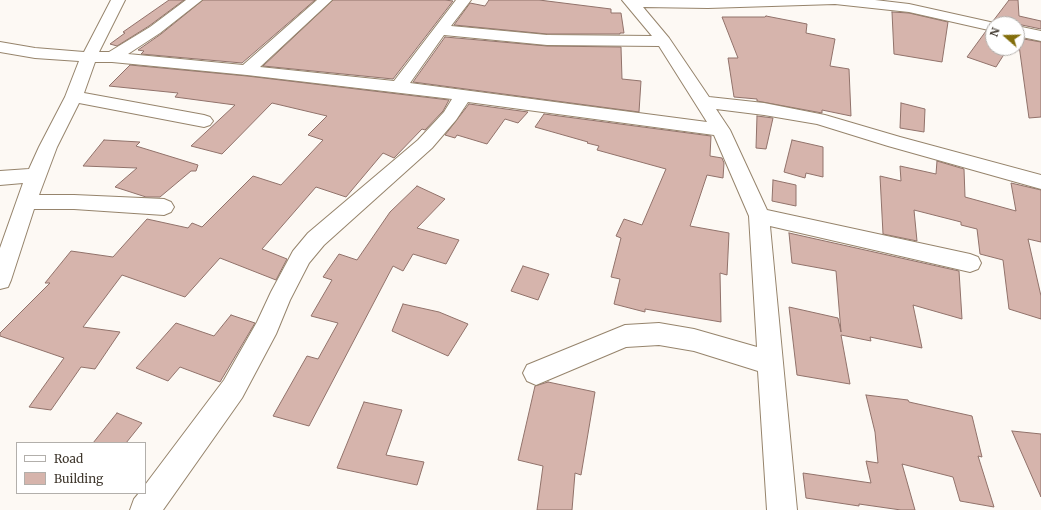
<!DOCTYPE html>
<style>
body{margin:0}
#map{position:relative;width:1041px;height:510px;overflow:hidden;background:#fdf9f4;font-family:Merriweather,serif}
canvas{display:block}
.legend{position:absolute;left:16px;top:442px;width:130px;height:52px;box-sizing:border-box;background:#fff;border:1px solid #b2afab;margin:0;padding:5px 7px;list-style:none;font-size:12px;color:#3e362c}
.legend li{display:flex;align-items:center;gap:8px;height:20px}
.legend b{width:20px;border:1px solid #b2afab}
.north{position:absolute;left:985px;top:16px;width:40px;height:40px;box-sizing:border-box;background:#fff;border:1px solid #b2afab;border-radius:50%;rotate:290deg;font-size:11px;font-weight:700;line-height:16px;text-align:center;color:#3e362c}
.north::after{content:'';display:block;margin:auto;width:14px;height:18px;background:#836e0c;clip-path:polygon(50% 0,100% 100%,50% 72%,0 100%)}
</style>
<div id="map">
<canvas width="1041" height="510"></canvas>
<ul class="legend">
<li><b style="height:5px;background:#fff"></b>Road</li>
<li><b style="height:11px;background:#d6b4ac"></b>Building</li>
</ul>
<div class="north">N</div>
</div>
<script>
const ctx = document.querySelector('canvas').getContext('2d');
ctx.lineJoin = 'round';
function fill(path, color) {
  ctx.fillStyle = color;
  ctx.fill(path, 'evenodd');
}
function toPath(rows) {
  const path = new Path2D();
  for (const r of rows) {
    path.moveTo(r[0], r[1]);
    for (let i = 2; i < r.length; i += 2) path.lineTo(r[i], r[i + 1]);
  }
  return path;
}
function strokePath(path, color, width, dash) {
  ctx.strokeStyle = color;
  ctx.lineWidth = width;
  ctx.lineCap = dash ? 'butt' : 'round';
  ctx.setLineDash(dash || []);
  ctx.stroke(path);
}
const building = toPath([
 [169,0,184,0,149,26,117,46,110,44,125,33,123,32,169,0],
 [203,0,315,0,242,63,141,54,144,51,138,50,161,34,203,0],
 [333,0,445,0,453,1,393,79,263,66,333,0],
 [489,0,539,0,611,9,611,13,621,13,624,33,620,33,620,34,547,34,454,25,470,3,485,6,489,0],
 [1009,0,1018,0,1019,16,1041,21,1041,29,1017,24,1000,24,993,21,1009,0],
 [892,12,909,13,948,22,942,62,894,54,892,12],
 [766,16,807,24,806,33,835,39,830,66,849,69,851,116,822,110,822,113,757,101,757,99,734,97,728,58,738,58,722,17,765,17,766,16],
 [986,31,993,32,993,48,1008,48,996,67,967,57,986,31],
 [445,37,547,46,621,47,622,79,641,81,639,112,413,82,445,37],
 [1018,38,1041,42,1041,117,1029,118,1018,38],
 [130,65,247,76,449,100,443,111,425,130,422,129,394,158,383,153,346,197,316,187,262,249,287,259,276,280,220,258,185,297,122,275,83,327,120,332,95,369,81,367,51,410,29,407,64,358,0,336,0,333,50,283,45,283,71,251,113,257,147,219,188,228,192,223,202,227,253,176,281,185,323,140,308,135,327,116,272,103,222,154,191,146,235,105,175,97,178,93,109,86,130,65],
 [901,103,925,109,924,132,900,128,901,103],
 [469,104,528,112,518,123,505,119,487,144,457,135,455,138,445,135,469,104],
 [544,114,711,136,710,156,722,158,724,163,723,178,707,175,690,226,729,233,727,275,720,273,721,322,645,309,645,312,614,304,620,279,611,277,621,238,616,236,624,219,642,225,666,169,597,150,599,146,587,143,588,142,535,127,544,114],
 [757,116,773,118,766,149,756,148,757,116],
 [104,140,140,142,136,146,198,165,196,171,191,171,160,197,146,197,115,187,137,168,83,166,104,140],
 [792,140,823,147,823,177,806,173,805,178,784,172,792,140],
 [937,161,964,169,965,197,1016,211,1011,183,1041,190,1041,242,1028,239,1041,296,1041,319,1009,309,1003,260,980,254,977,229,961,225,961,222,914,210,917,241,883,234,880,176,901,181,900,166,936,174,937,161],
 [773,180,796,185,796,206,772,201,773,180],
 [417,186,445,199,417,228,459,240,446,264,413,254,403,271,393,266,309,426,273,416,307,356,318,359,338,323,311,316,332,280,323,277,339,254,357,260,390,212,417,186],
 [789,233,959,271,962,319,913,305,922,348,870,337,871,341,841,335,850,384,797,375,789,307,838,318,841,332,836,271,792,263,789,233],
 [523,266,549,274,538,300,511,291,523,266],
 [403,304,439,312,468,324,448,356,392,331,403,304],
 [231,315,255,323,220,382,180,367,168,381,136,368,176,323,214,336,231,315],
 [548,382,595,392,581,475,575,473,572,510,537,510,543,466,518,460,535,386,548,382],
 [866,395,908,400,909,402,972,416,982,457,978,456,994,507,960,501,953,477,902,464,915,510,901,510,859,504,859,506,806,498,803,473,871,483,866,461,878,463,875,432,866,395],
 [364,402,402,410,386,455,424,462,417,485,337,468,364,402],
 [117,413,142,423,126,443,93,443,117,413],
 [1012,431,1041,434,1041,497,1012,431]
]);
const minor = toPath([
 [111,0,125,0,99,52,109,52,150,27,186,0,202,0,160,33,128,54,243,65,317,0,332,0,260,67,394,81,456,0,471,0,451,26,547,35,652,36,622,0,875,0,909,4,999,24,993,24,993,31,909,12,835,4,708,8,643,7,669,38,709,97,764,103,825,115,900,137,1041,175,1041,189,888,146,817,124,764,115,716,109,730,130,767,210,970,254,978,257,981,263,978,269,970,272,770,226,797,510,767,510,758,371,694,351,659,345,626,347,536,385,527,381,523,373,527,365,625,325,659,323,694,329,757,347,749,216,714,135,468,102,456,120,432,148,324,245,309,263,290,300,276,334,242,398,163,510,130,510,134,499,139,493,145,493,145,485,224,380,257,322,271,292,293,251,308,233,418,140,444,112,452,99,247,75,112,62,95,62,84,93,204,115,210,117,213,121,210,125,204,127,79,103,57,147,39,195,74,195,164,199,171,202,174,207,171,212,164,215,74,209,34,209,11,280,8,287,0,289,0,248,23,183,0,185,0,171,29,169,39,147,65,97,79,61,35,58,0,52,0,42,35,48,84,52,111,0],
 [444,35,547,45,659,46,707,122,410,83,444,35],
 [1017,26,1041,31,1041,41,1017,36,1017,26]
]);
fill(building, '#d6b4ac');
strokePath(building, '#91726a', 1);
strokePath(minor, '#96846c', 2);
fill(minor, '#fff');
</script>
